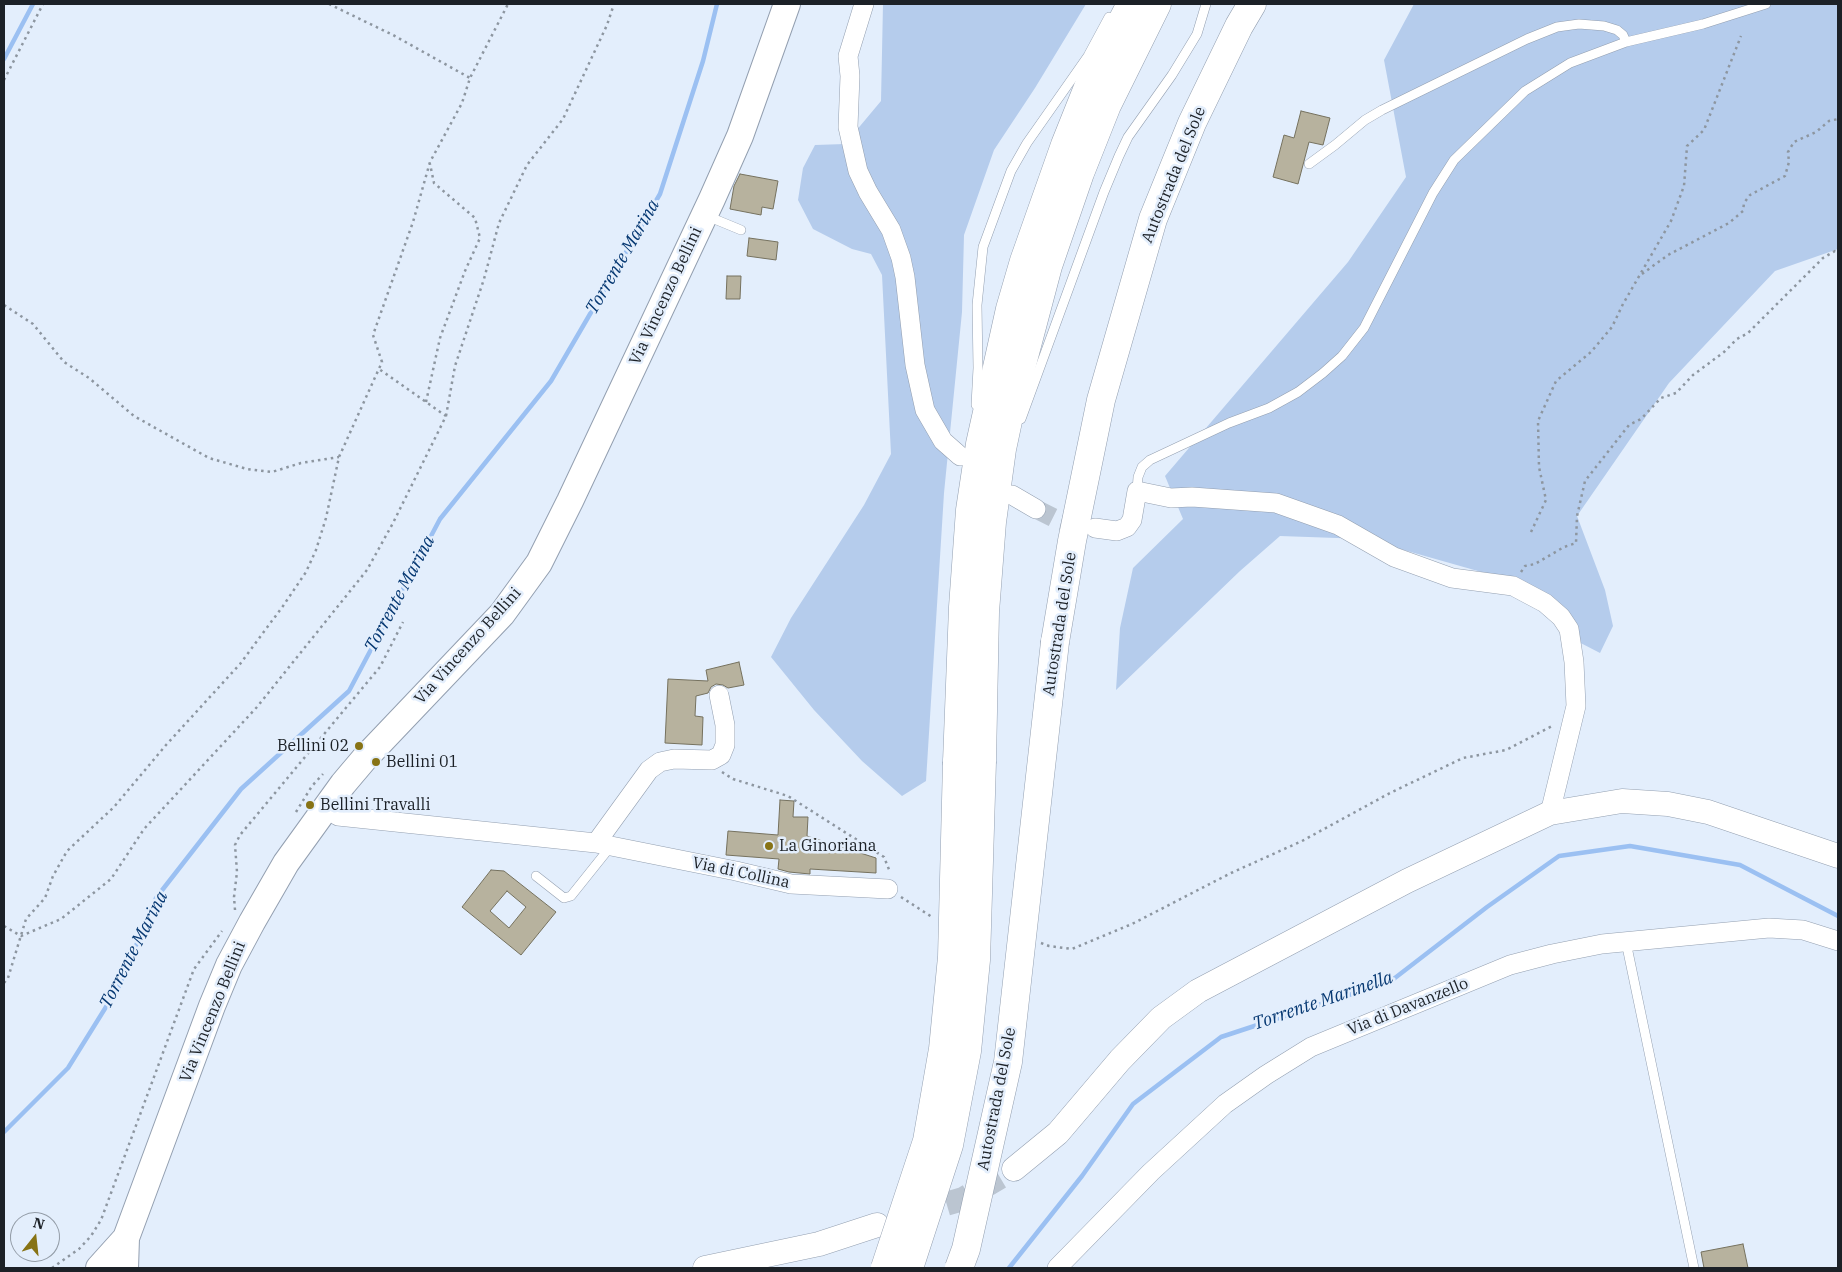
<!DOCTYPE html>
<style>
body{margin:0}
#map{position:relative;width:1842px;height:1272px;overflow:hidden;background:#e3eefc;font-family:"IBM Plex Serif",serif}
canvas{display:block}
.frame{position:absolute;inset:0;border:5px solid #1c2127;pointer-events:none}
.north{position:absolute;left:10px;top:1212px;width:50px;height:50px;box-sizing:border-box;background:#e3eefc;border:1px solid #939ca7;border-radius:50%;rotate:16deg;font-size:14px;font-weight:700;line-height:20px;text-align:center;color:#1c2127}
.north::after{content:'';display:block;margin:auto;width:18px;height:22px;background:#877315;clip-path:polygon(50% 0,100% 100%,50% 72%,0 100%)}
</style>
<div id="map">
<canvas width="1842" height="1272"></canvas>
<div class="frame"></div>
<div class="north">N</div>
</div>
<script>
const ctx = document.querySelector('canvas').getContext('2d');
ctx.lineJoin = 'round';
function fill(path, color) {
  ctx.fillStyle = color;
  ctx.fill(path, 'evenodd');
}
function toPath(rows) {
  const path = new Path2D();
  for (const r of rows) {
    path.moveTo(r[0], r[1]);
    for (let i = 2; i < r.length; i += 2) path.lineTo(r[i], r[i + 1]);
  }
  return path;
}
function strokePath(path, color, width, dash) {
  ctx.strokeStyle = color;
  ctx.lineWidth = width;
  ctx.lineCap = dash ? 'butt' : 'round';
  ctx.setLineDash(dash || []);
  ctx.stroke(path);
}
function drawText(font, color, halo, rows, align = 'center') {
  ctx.font = font + ' "IBM Plex Serif",serif';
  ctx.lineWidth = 5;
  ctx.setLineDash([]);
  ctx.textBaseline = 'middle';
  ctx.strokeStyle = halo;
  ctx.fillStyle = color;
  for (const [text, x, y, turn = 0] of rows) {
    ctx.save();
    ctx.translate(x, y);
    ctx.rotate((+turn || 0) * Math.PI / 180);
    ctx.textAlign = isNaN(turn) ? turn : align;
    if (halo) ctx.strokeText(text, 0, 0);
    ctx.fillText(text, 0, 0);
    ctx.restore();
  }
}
const green = toPath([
 [883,4,1086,4,1035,88,994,150,964,235,962,312,944,493,926,781,902,796,862,761,814,710,771,657,791,618,864,505,891,454,882,275,871,254,852,249,813,229,798,200,803,168,815,145,845,144,881,101],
 [1414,4,1838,4,1838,249,1775,271,1669,383,1577,516,1605,590,1613,626,1600,653,1571,638,1499,577,1365,539,1280,536,1240,571,1116,690,1120,628,1133,568,1183,519,1165,476,1348,262,1406,177,1384,60]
]);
const stream = toPath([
 [4,59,33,4],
 [4,1132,68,1068,119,986,156,898,241,789,349,691,440,519,551,381,660,194,703,61,717,4],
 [1009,1268,1082,1176,1133,1104,1221,1037,1391,981,1487,907,1559,856,1630,846,1740,865,1838,916]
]);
const building = toPath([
 [1301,111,1330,118,1323,145,1309,142,1298,184,1273,177,1284,135,1294,138,1301,111],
 [740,174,778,181,773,209,762,207,761,215,730,209,734,186,740,174],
 [749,238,778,242,776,260,747,256,749,238],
 [727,276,741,276,740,299,726,299,727,276],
 [739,662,744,685,728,688,723,685,716,684,711,687,708,693,696,696,695,716,703,717,702,745,665,743,668,679,708,681,706,670,739,662],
 [780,800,794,801,793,817,808,817,807,836,876,858,876,873,810,869,810,874,789,872,778,869,779,859,726,855,728,831,778,835,780,800],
 [491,870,504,871,556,912,521,955,462,907,491,870],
 [507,891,526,907,509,928,490,911,507,891],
 [1743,1244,1748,1268,1704,1268,1701,1252,1743,1244]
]);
const minorTunnel = toPath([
 [1036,509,1056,519,1087,527]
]);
const tertiaryTunnel = toPath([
 [912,1214,963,1199,1014,1169]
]);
const path = toPath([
 [329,4,393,35,470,78],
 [4,80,43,4],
 [1642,274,1668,255,1729,223,1743,211,1744,203,1750,195,1785,176,1789,162,1788,152,1794,142,1816,132,1829,121,1838,119],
 [4,305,33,324,64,362,89,378,134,416,209,458,247,469,272,472,301,463,339,457],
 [426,402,440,338,465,271,480,238,475,218,434,183,430,164],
 [446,416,455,366,484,279,499,223,527,165,563,119,607,25,614,4],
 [1531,532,1546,500,1539,467,1538,421,1556,381,1591,352,1612,327,1623,304,1671,221,1684,186,1687,146,1704,130,1741,36],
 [1521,572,1525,566,1535,564,1564,547,1576,543,1577,516,1585,481,1629,425,1641,419,1661,398,1676,393,1693,375,1724,352,1737,339,1748,333,1823,258,1835,251,1838,253],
 [722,772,733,779,788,796,884,857,890,872],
 [296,812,312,786,323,774],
 [901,897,932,917],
 [235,910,234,897,237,872,235,845,240,835,380,667,403,622],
 [4,926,21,936,61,919,111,879,144,829,257,707,367,570,393,523,446,416,379,369],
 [1041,943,1049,946,1072,949,1132,924,1231,873,1302,841,1390,793,1463,758,1506,750,1554,725],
 [4,983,8,978,26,919,45,898,53,876,67,851,114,807,166,745,240,664,283,606,306,572,316,550,326,518,339,457,382,362,373,335,413,222,430,162,462,103,470,78,508,4],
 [52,1268,79,1249,91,1236,101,1220,194,969,222,931]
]);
const service = toPath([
 [1309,164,1335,145,1365,120,1382,110,1527,39,1557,27,1579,24,1604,26,1617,30,1623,35,1626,42],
 [707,216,741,230],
 [976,405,978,368,977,305,983,247,1011,171,1027,143,1088,56,1109,17],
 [1021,419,1104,192,1119,156,1128,137,1172,75,1197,34,1206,4],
 [1137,491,1138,477,1142,467,1150,460,1229,423,1269,408,1298,392,1323,373,1342,356,1364,328,1433,193,1454,160,1525,91,1570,63,1626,42,1703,24,1766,4],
 [536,876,564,898,571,896,611,846],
 [1626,942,1694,1268]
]);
const minor = toPath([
 [864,4,848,56,850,76,848,127,858,171,868,192,891,230,901,258,905,277,915,365,925,410,943,441,960,456],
 [1012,495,1036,509],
 [1095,528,1117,531,1127,527,1132,520,1137,491,1171,498,1192,497,1276,503,1338,525,1394,557,1452,578,1513,586,1545,603,1561,617,1569,629,1574,662,1576,706,1550,813],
 [325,807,338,816,596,843,736,871,791,884,888,889],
 [596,843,649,770,660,762,674,759,712,760,721,755,725,745,725,725,719,695],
 [1057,1268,1151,1172,1225,1104,1266,1075,1311,1047,1510,965,1552,954,1602,944,1769,928,1803,930,1838,941]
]);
const tertiary = toPath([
 [1014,1169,1058,1133,1120,1060,1161,1018,1198,991,1407,881,1550,813,1622,801,1668,804,1708,812,1838,856],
 [705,1268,819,1244,877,1225]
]);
const secondary = toPath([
 [99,1268,126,1238],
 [125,1268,126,1238,212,1006,229,965,252,922,286,863,343,784,365,758,502,614,539,563,570,501,712,199,740,136,787,4]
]);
const motorway = toPath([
 [1055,642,1072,541,1101,400,1153,219,1192,123,1239,26,1252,4],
 [982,761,985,612,992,522,1002,449,1012,402,1048,266,1080,173,1107,105,1157,4],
 [957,762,963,607,970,510,980,444,1010,309,1024,261,1065,145,1089,85,1131,4]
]);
const motorwayBridge = toPath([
 [885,1268,927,1141,943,1049,952,957,957,762],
 [909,1268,949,1145,967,1051,976,960,982,761],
 [959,1268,966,1249,1008,1062,1055,642]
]);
const markers = [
 [359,746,5,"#877315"],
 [376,762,5,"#877315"],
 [310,805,5,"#877315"],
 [769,846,5,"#877315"]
];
const streetNames = [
 ["Autostrada del Sole",1174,175,-68],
 ["Via Vincenzo Bellini",666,296,-65],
 ["Autostrada del Sole",1060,624,-81],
 ["Via Vincenzo Bellini",468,646,-48],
 ["Via di Collina",741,873,12],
 ["Via di Davanzello",1408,1007,-22],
 ["Via Vincenzo Bellini",213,1012,-68],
 ["Autostrada del Sole",997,1099,-79]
];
const poiNames = [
 ["Bellini 02",349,746,"right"],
 ["Bellini 01",386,762],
 ["Bellini Travalli",320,805],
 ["La Ginoriana",779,846]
];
const waterNames = [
 ["Torrente Marina",623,257,-60],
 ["Torrente Marina",400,594,-62],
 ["Torrente Marina",134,950,-63],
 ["Torrente Marinella",1323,1001,-19]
];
fill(green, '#b5ccec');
strokePath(stream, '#9bc0f2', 4.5);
fill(building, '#b7b29e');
strokePath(building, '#75715e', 1);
strokePath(minorTunnel, '#bbc5d1', 19, [19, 9]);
strokePath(tertiaryTunnel, '#bbc5d1', 24, [24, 12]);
strokePath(service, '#939fb0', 10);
strokePath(minor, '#939fb0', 20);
strokePath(tertiary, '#939fb0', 25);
strokePath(secondary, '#939fb0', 28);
strokePath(motorway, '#939fb0', 29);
strokePath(path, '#8d96a0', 2.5, [2.5, 4]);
strokePath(service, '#fff', 9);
strokePath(minor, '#fff', 19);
strokePath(tertiary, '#fff', 24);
strokePath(secondary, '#fff', 26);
strokePath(motorway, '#fff', 28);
strokePath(motorwayBridge, '#939fb0', 29, []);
strokePath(motorwayBridge, '#fff', 28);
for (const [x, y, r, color] of markers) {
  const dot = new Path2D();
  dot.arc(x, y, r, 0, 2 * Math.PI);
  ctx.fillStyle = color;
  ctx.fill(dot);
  strokePath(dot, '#e3eefc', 2);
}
drawText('16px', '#1c2127', '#e3eefc', streetNames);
drawText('16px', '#1c2127', '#e3eefc', poiNames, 'left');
drawText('italic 18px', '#063872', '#e3eefc', waterNames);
</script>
